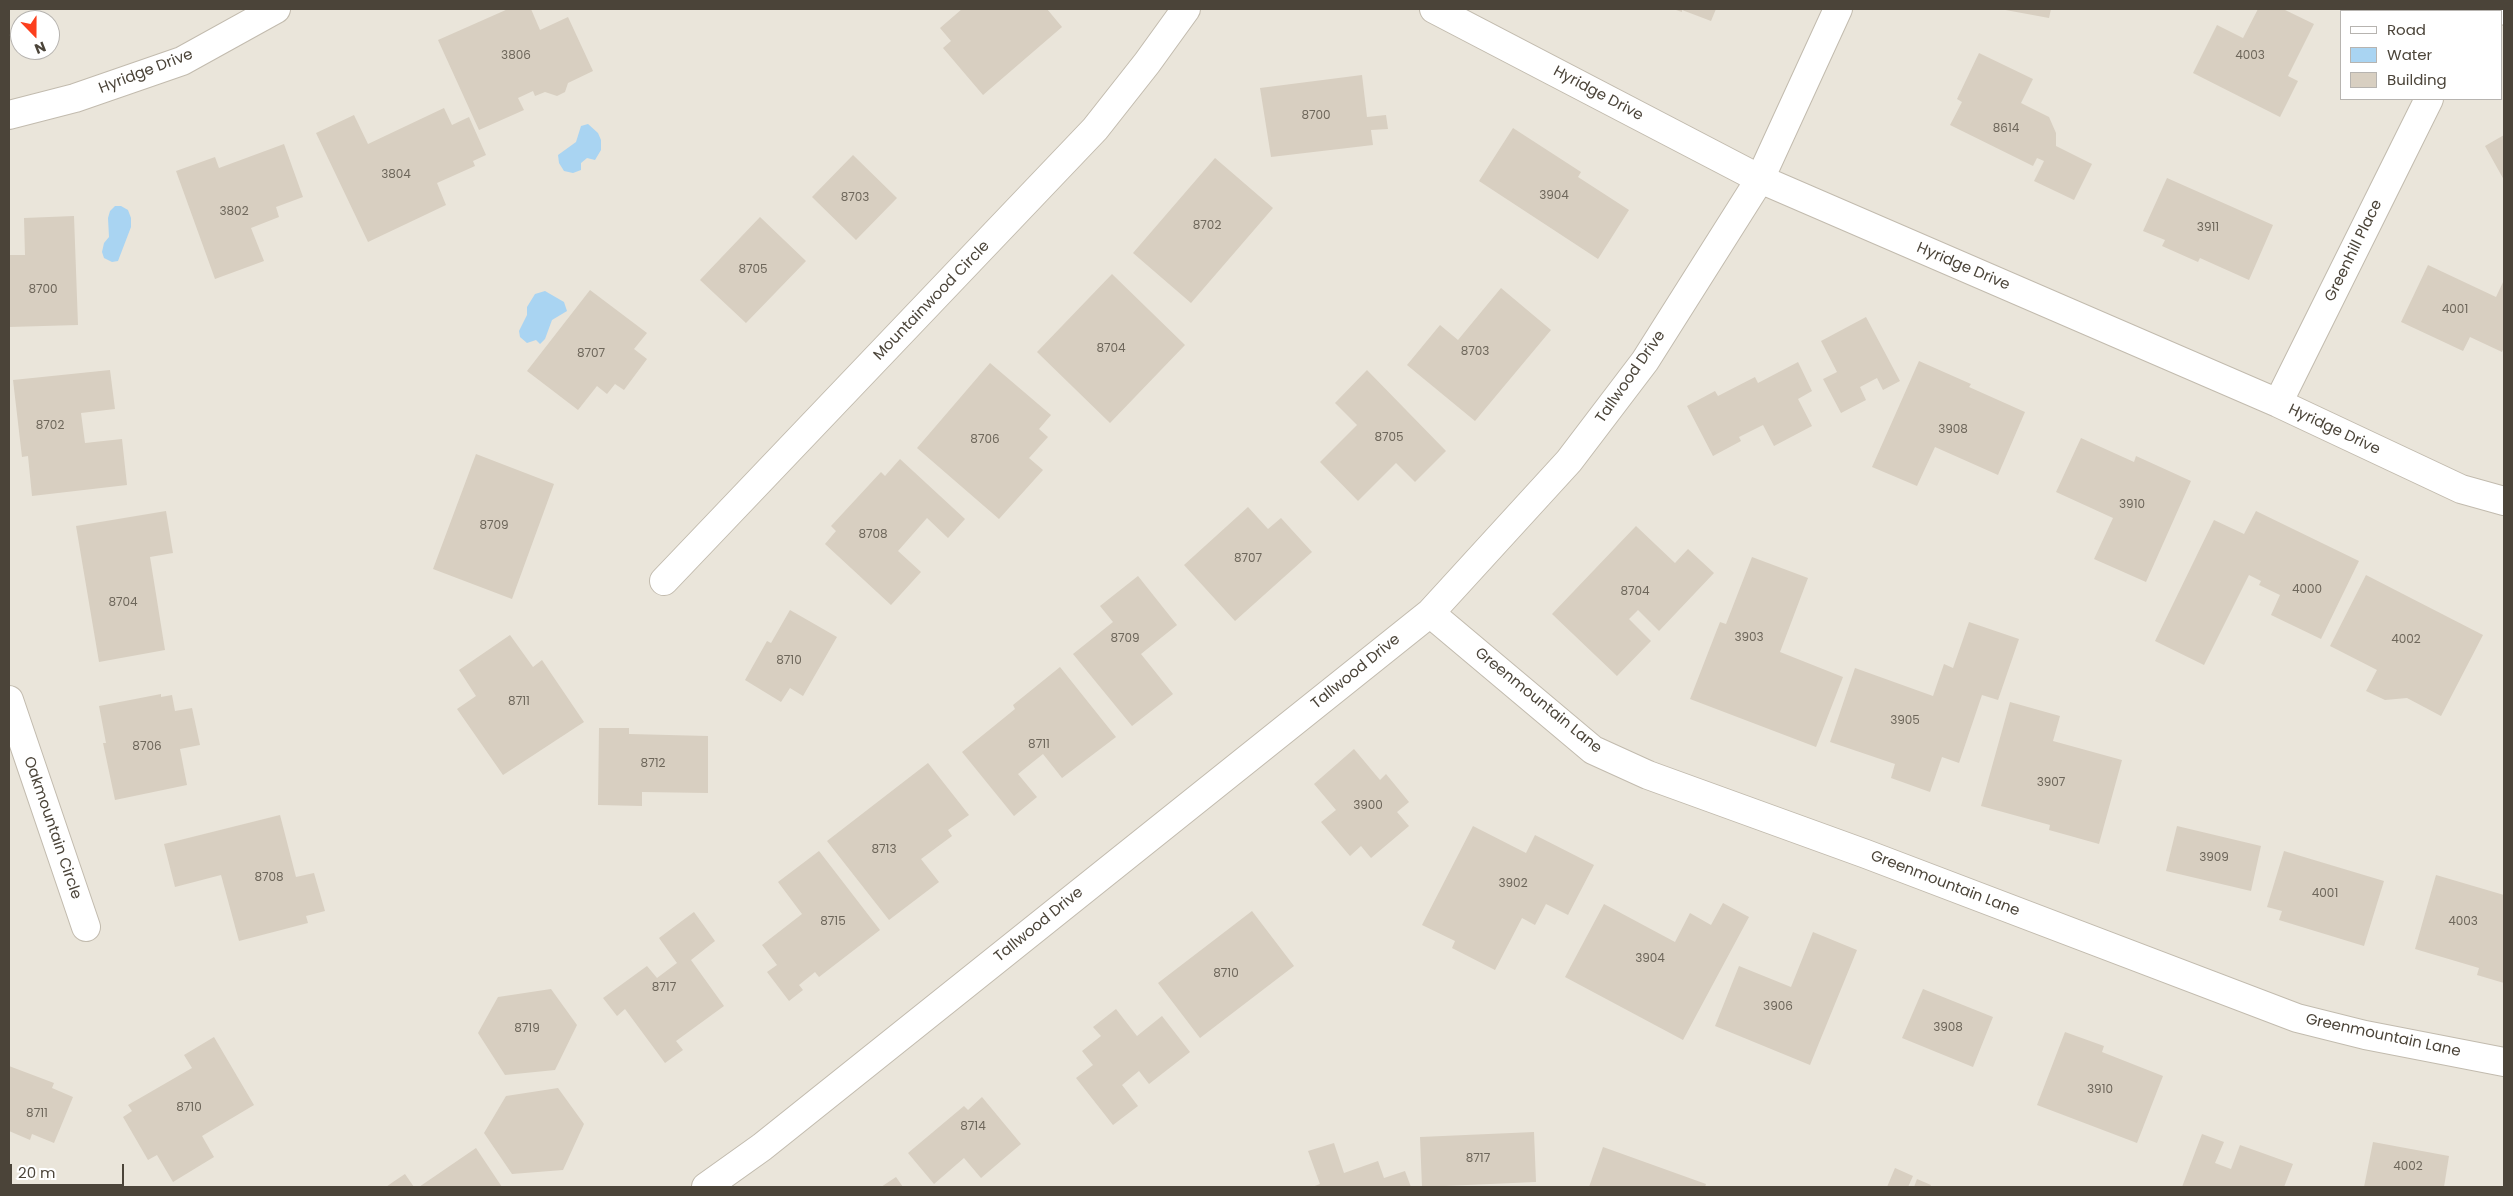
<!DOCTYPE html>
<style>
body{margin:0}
#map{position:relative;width:2513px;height:1196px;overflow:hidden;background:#f6f3ec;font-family:Poppins,sans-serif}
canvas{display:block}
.frame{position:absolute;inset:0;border:10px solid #4b4439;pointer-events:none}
.legend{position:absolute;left:2340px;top:10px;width:162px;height:90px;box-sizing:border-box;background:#fff;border:1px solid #b7b4b0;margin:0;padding:6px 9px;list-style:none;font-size:15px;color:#4b4439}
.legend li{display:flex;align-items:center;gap:10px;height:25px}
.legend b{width:25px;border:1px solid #b7b4b0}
.north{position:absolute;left:10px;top:10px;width:50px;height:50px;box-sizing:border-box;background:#fff;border:1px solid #b7b4b0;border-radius:50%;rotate:158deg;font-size:14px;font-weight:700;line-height:20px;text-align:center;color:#4b4439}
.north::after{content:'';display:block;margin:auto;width:18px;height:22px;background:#fc3f1d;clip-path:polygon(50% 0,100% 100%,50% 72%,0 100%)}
.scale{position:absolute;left:10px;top:1164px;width:114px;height:22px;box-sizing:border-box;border:2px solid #4b4439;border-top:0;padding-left:6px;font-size:15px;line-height:18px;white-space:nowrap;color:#4b4439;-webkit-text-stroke:4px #fff;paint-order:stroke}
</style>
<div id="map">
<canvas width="2513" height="1196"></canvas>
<div class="frame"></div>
<ul class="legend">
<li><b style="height:6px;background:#fff"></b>Road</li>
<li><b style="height:14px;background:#a9d4f2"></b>Water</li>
<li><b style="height:14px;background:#d8cfc1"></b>Building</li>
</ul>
<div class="north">N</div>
<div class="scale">20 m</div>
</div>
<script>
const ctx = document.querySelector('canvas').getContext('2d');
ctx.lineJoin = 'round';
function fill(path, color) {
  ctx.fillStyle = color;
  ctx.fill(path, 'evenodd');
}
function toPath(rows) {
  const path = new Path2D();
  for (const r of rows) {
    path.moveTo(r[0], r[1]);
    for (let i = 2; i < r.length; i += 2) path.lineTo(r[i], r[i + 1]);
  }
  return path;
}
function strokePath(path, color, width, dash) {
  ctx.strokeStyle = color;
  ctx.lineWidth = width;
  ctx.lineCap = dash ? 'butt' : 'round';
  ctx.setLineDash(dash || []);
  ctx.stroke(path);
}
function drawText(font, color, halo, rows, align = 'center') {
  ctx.font = font + ' Poppins,sans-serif';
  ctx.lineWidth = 5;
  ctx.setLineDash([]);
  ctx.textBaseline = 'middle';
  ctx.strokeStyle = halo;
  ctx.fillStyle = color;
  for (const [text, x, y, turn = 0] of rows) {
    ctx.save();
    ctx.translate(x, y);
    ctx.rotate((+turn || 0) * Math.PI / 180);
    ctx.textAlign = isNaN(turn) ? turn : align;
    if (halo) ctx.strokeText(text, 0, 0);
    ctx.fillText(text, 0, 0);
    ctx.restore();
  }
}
const residential = toPath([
 [9,9,2504,9,2504,1187,9,1187],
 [2342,11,2502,11,2502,99,2342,99],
 [20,20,50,20,50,50,20,50]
]);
const water = toPath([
 [588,124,598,133,601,140,601,150,595,160,587,158,581,163,581,170,573,173,564,171,559,163,558,155,576,142,581,126],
 [115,206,121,206,128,210,131,218,131,227,118,261,112,262,104,258,102,252,104,243,109,237,108,218,110,211],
 [545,291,564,302,567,311,552,320,545,339,540,344,536,340,527,343,520,337,519,331,527,315,527,307,535,294]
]);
const building = toPath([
 [508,9,531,9,540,30,568,17,593,71,568,83,565,92,557,96,545,92,535,96,533,91,518,98,524,110,479,130,438,40],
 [962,9,1047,9,1062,27,983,95,943,48,951,41,940,28],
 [1673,9,1716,9,1711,21,1682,10,1682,12],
 [2000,9,2051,9,2049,18],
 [2258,9,2283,9,2314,24,2288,76,2298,81,2280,117,2193,73,2217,25,2243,38],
 [1979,53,2033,79,2021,103,2049,117,2056,133,2056,146,2092,164,2074,200,2034,181,2044,161,2037,158,2033,166,1950,125,1962,102,1957,99],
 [1362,75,1367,117,1386,115,1388,129,1371,130,1373,145,1271,157,1260,88],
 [444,108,452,125,469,117,486,155,473,161,475,166,437,183,446,205,368,242,316,133,354,115,368,144],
 [1513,128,1581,172,1578,177,1629,210,1598,259,1479,181],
 [2504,135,2504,180,2485,146],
 [284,144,303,197,276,207,279,217,251,228,264,261,215,279,176,171,215,157,219,168],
 [853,155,897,198,856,240,812,197],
 [1215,158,1273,208,1191,303,1133,253],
 [2167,178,2273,225,2249,280,2200,258,2198,262,2162,246,2165,240,2143,231],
 [74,216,78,325,9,327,9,255,25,255,24,218],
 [760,217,806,261,746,323,700,280],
 [2428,265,2496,297,2504,280,2504,347,2502,352,2470,337,2463,351,2401,322],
 [1112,274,1185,345,1110,423,1037,352],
 [1501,288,1551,330,1475,421,1407,365,1440,325,1458,340],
 [590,290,647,333,634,349,647,359,624,390,615,384,607,394,597,386,578,410,527,371],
 [1866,317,1900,381,1883,390,1877,378,1860,387,1866,400,1841,413,1823,379,1837,372,1821,341],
 [1919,361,1971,384,1969,387,2025,412,1998,475,1935,447,1917,486,1872,467],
 [1798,362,1812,391,1798,399,1812,426,1774,446,1763,425,1739,437,1741,441,1713,456,1687,406,1715,391,1718,396,1755,377,1758,383],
 [990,363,1051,415,1039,429,1048,437,1029,458,1043,470,999,519,917,448],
 [110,370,115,409,81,413,85,443,122,439,127,485,32,496,28,456,22,457,13,380],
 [1367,370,1446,451,1415,482,1396,463,1358,501,1320,462,1357,425,1335,403],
 [2081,438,2134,462,2136,456,2191,481,2146,582,2094,559,2113,518,2056,492],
 [476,454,554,484,512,599,433,569],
 [900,459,965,519,948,538,927,518,898,551,921,572,891,605,825,544,836,531,831,526,881,472,885,476],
 [1248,507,1268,529,1281,518,1312,552,1235,621,1184,565],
 [166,511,173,553,150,557,165,650,99,662,76,526],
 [2256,511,2359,561,2321,639,2271,615,2280,595,2259,585,2261,581,2249,575,2204,665,2155,641,2214,520,2244,534],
 [1636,526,1675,563,1688,549,1714,573,1659,631,1638,610,1629,619,1651,641,1617,676,1552,614],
 [1752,557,1808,578,1780,652,1843,677,1816,747,1690,699,1720,622,1726,624],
 [2366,575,2483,635,2441,716,2407,698,2385,700,2366,691,2377,670,2330,646],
 [1138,576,1177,625,1141,654,1173,694,1132,726,1073,654,1113,622,1100,606],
 [790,610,837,637,803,696,790,688,781,702,745,680,767,641,771,643],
 [1969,622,2019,639,1998,700,1982,695,1959,763,1942,757,1930,792,1891,778,1895,764,1830,742,1855,668,1933,696,1944,664,1953,668],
 [510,635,533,667,542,660,584,722,503,775,457,709,476,696,459,670],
 [1060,667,1116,737,1062,778,1043,754,1018,774,1037,797,1014,816,962,752,1015,709,1013,705],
 [161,694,161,697,172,695,175,711,192,708,200,745,180,749,187,785,115,800,103,743,106,743,99,706],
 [2010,702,2060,716,2053,741,2122,760,2099,844,2049,830,2050,825,1981,806],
 [599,728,629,728,629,734,708,736,708,793,642,792,642,806,598,805],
 [1354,749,1380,780,1386,774,1409,802,1397,812,1409,826,1371,858,1361,846,1350,856,1321,822,1336,810,1314,784],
 [928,763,969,815,948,830,952,836,921,859,939,882,889,920,827,841],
 [280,815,296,877,314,873,325,911,306,916,308,923,239,941,221,875,175,887,164,844],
 [1473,826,1526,853,1535,835,1594,865,1568,915,1546,904,1535,925,1522,918,1495,970,1452,948,1455,941,1422,925],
 [2177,826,2261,846,2251,891,2166,871],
 [819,851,880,930,819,977,815,972,799,985,803,990,789,1001,767,972,777,965,762,945,802,914,778,882],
 [2284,851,2384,881,2364,946,2279,920,2282,911,2267,907],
 [2436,875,2504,895,2504,983,2477,975,2479,968,2415,949],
 [1723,903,1749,917,1683,1040,1565,977,1604,904,1675,942,1690,913,1711,925],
 [1252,911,1294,966,1200,1038,1158,983],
 [694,912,715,941,691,960,724,1006,676,1041,683,1050,665,1063,625,1009,617,1016,603,998,647,966,657,978,677,963,659,938],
 [1813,932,1857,950,1810,1065,1715,1026,1739,966,1791,987],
 [551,989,577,1025,555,1070,505,1075,478,1033,498,997],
 [1923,989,1993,1017,1973,1067,1902,1038],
 [1116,1009,1137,1036,1162,1016,1190,1052,1149,1084,1139,1071,1122,1085,1138,1106,1113,1125,1076,1078,1093,1065,1082,1051,1101,1036,1093,1027],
 [2065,1032,2104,1046,2102,1052,2163,1076,2137,1143,2037,1105],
 [214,1037,254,1105,202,1136,214,1157,173,1182,157,1155,148,1160,123,1117,132,1111,128,1105,192,1068,184,1055],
 [9,1066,54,1083,52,1088,73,1097,54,1143,32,1134,30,1140,9,1131],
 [558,1088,584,1124,563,1170,512,1174,484,1133,506,1096],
 [982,1097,1021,1144,981,1178,964,1158,934,1184,908,1153,964,1106,968,1110],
 [1534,1132,1536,1182,1422,1187,1420,1137],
 [2202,1134,2224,1142,2215,1163,2231,1169,2240,1145,2293,1164,2284,1187,2182,1187],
 [2373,1142,2449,1156,2444,1187,2364,1187],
 [1334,1143,1344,1173,1378,1161,1384,1178,1405,1171,1411,1187,1312,1187,1320,1184,1308,1151],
 [1603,1147,1706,1184,1705,1187,1589,1187],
 [476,1148,502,1187,419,1187],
 [1895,1168,1913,1176,1908,1187,1887,1187],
 [405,1174,414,1187,386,1187,393,1182],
 [896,1177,903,1187,881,1187],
 [1917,1179,1931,1185,1930,1187,1914,1187]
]);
const minor = toPath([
 [1434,9,1760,179,2278,403,2461,489,2504,501],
 [2499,11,2504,9],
 [9,115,75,98,182,61,276,9],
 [2278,403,2429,99],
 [664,581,1095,129,1147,63,1186,9],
 [1430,613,1593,750,1648,775,1866,854,2297,1018,2365,1035,2504,1062],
 [9,700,86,927],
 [706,1187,762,1147,1430,613,1569,461,1645,361,1760,179,1838,9]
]);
const numberNames = [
 ["3806",516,56],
 ["4003",2250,56],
 ["8700",1316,116],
 ["8614",2006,129],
 ["3804",396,175],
 ["3904",1554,196],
 ["8703",855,198],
 ["3802",234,212],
 ["8702",1207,226],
 ["3911",2208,228],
 ["8705",753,270],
 ["8700",43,290],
 ["4001",2455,310],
 ["8704",1111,349],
 ["8703",1475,352],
 ["8707",591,354],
 ["8702",50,426],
 ["3908",1953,430],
 ["8705",1389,438],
 ["8706",985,440],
 ["3910",2132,505],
 ["8709",494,526],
 ["8708",873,535],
 ["8707",1248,559],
 ["4000",2307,590],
 ["8704",1635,592],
 ["8704",123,603],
 ["3903",1749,638],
 ["8709",1125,639],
 ["4002",2406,640],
 ["8710",789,661],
 ["8711",519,702],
 ["3905",1905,721],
 ["8711",1039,745],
 ["8706",147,747],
 ["8712",653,764],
 ["3907",2051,783],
 ["3900",1368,806],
 ["8713",884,850],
 ["3909",2214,858],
 ["8708",269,878],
 ["3902",1513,884],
 ["4001",2325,894],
 ["8715",833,922],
 ["4003",2463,922],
 ["3904",1650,959],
 ["8710",1226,974],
 ["8717",664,988],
 ["3906",1778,1007],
 ["3908",1948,1028],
 ["8719",527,1029],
 ["3910",2100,1090],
 ["8710",189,1108],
 ["8711",37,1114],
 ["8714",973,1127],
 ["8717",1478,1159],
 ["4002",2408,1167]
];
const streetNames = [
 ["Hyridge Drive",146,72,-21],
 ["Hyridge Drive",1598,94,28],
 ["Greenhill Place",2354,251,-64],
 ["Hyridge Drive",1963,267,23],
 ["Mountainwood Circle",932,301,-46],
 ["Tallwood Drive",1631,377,-55],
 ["Hyridge Drive",2334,430,25],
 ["Tallwood Drive",1356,672,-39],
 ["Greenmountain Lane",1538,701,39],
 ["Oakmountain Circle",52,828,71],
 ["Greenmountain Lane",1945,884,21],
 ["Tallwood Drive",1039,925,-39],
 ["Greenmountain Lane",2383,1036,12]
];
fill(residential, '#eae5da');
fill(water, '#a9d4f2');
fill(building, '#d8cfc1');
strokePath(minor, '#c2bbae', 30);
strokePath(minor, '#fff', 28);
drawText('12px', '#6e675b', null, numberNames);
drawText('15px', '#4b4439', '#fff', streetNames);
</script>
